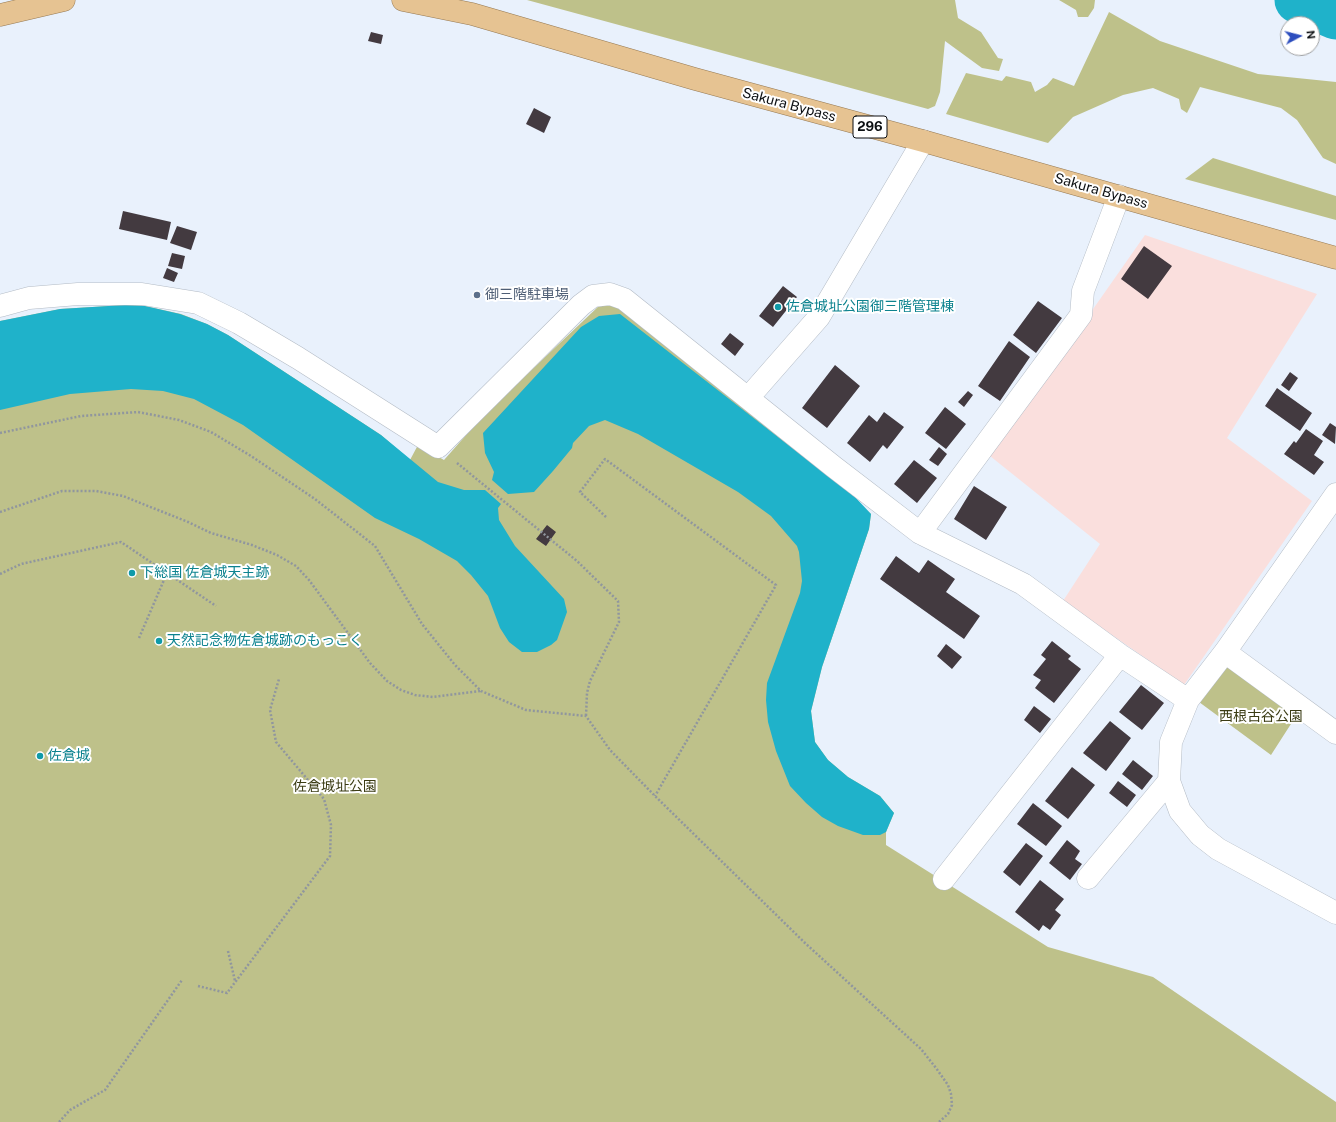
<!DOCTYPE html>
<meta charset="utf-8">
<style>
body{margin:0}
#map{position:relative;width:1336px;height:1122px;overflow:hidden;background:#e9f1fc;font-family:"Public Sans",sans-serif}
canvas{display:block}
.north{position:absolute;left:1280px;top:16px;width:40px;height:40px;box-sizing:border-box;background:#fff;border:1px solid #9e9fa0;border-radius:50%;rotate:83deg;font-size:11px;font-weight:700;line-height:16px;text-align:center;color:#0c0f12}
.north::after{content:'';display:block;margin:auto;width:14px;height:18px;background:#2d4ebe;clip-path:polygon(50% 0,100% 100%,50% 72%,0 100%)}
</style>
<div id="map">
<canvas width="1336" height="1122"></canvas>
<div class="north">N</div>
</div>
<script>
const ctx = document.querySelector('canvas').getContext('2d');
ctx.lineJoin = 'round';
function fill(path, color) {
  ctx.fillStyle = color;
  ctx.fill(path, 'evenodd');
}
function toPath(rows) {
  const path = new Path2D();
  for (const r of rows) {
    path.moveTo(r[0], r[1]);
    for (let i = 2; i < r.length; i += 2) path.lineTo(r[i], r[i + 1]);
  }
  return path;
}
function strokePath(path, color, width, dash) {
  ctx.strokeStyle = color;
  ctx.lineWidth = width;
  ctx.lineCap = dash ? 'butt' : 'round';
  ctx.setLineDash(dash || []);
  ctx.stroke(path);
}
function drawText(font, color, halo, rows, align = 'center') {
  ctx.font = font + ' "Public Sans","Noto Sans JP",sans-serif';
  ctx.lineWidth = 4;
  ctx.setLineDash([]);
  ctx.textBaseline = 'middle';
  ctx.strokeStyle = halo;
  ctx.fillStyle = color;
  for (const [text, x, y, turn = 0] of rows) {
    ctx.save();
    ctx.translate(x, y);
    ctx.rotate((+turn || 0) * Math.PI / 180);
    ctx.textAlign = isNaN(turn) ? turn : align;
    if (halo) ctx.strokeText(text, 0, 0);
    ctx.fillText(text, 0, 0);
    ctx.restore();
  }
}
const industrial = toPath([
 [1145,235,1317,294,1227,438,1312,501,1184,685,1063,601,1100,544,990,456]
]);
const green = toPath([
 [527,0,955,0,958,18,981,32,998,58,1003,59,999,71,982,68,945,41,940,92,935,106,928,109],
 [1059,0,1095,0,1094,8,1088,17,1078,17,1076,10],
 [1109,12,1160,41,1258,74,1336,82,1336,164,1323,158,1297,120,1281,108,1200,87,1187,113,1181,109,1179,99,1153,88,1123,95,1073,117,1048,143,946,114,966,73,1002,81,1006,76,1031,82,1035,92,1047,85,1053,78,1074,86],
 [1213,158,1336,196,1336,220,1185,179],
 [621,298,760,415,871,514,869,529,822,667,811,711,815,742,828,760,848,777,880,796,894,813,886,832,886,845,1048,947,1153,977,1336,1102,1336,1122,0,1122,0,321,60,309,125,305,145,306,181,314,207,324,228,335,381,435,410,460,418,445,444,460,483,416,601,304],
 [1232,667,1298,713,1271,755,1199,702,1218,670]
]);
const water = toPath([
 [125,305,145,306,180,314,207,324,228,335,381,435,438,482,464,490,485,490,501,504,498,508,499,520,515,546,564,599,567,612,557,640,551,645,537,652,522,652,509,642,500,628,488,596,471,575,457,561,419,539,375,518,243,425,194,399,163,391,131,389,70,394,0,410,0,321,60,309],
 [620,314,855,497,871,514,869,529,822,667,811,711,815,742,828,760,848,777,880,796,894,813,886,832,880,835,863,835,838,826,822,817,806,803,790,786,776,751,768,722,766,700,767,683,800,593,802,581,799,552,797,546,771,516,738,492,638,434,605,420,589,426,573,443,572,448,553,471,534,492,508,494,492,480,494,472,485,453,483,433,581,327,599,316]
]);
const river = toPath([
 [1298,0,1336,16]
]);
const building = toPath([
 [371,32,383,35,381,44,368,41],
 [534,108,551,117,544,133,526,124],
 [123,211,171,222,167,240,119,229],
 [177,226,197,232,191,250,170,243],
 [1144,246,1172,266,1148,299,1121,279],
 [172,253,185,256,182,269,168,266],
 [167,268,178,273,174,282,163,278],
 [783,286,797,297,773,327,759,316],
 [1038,301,1062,318,1036,353,1013,335],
 [730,333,744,344,735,356,721,344],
 [1009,341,1030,357,1000,401,978,386],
 [835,365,860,386,827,428,802,408],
 [1290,372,1298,378,1289,391,1281,385],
 [1277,388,1312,413,1300,431,1265,406],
 [968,391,973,395,964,407,958,402],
 [945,407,966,424,946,449,925,433],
 [884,412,904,427,887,449,883,445,870,462,847,443,869,415,877,422],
 [1330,423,1336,427,1335,444,1322,435],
 [1306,429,1323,441,1314,455,1324,462,1314,475,1284,454,1294,441,1296,443],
 [939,447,947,454,938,466,929,460],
 [914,460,937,478,917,503,894,484],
 [974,486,1007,507,986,540,954,519],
 [547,525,556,532,546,546,536,539],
 [896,556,919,573,928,560,955,579,946,592,980,616,964,639,880,579],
 [1052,641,1071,656,1068,659,1081,669,1054,703,1035,688,1041,680,1033,675,1046,659,1041,655],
 [946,644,962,657,952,669,937,656],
 [1141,685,1164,703,1142,730,1119,712],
 [1034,706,1051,719,1040,733,1024,720],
 [1110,721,1131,738,1106,771,1083,753],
 [1133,760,1153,776,1142,790,1122,774],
 [1072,767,1095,785,1068,819,1045,801],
 [1118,781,1136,795,1127,807,1109,793],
 [1033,803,1062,826,1046,846,1017,824],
 [1067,840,1080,851,1075,859,1082,864,1070,880,1049,863],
 [1026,843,1043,856,1020,886,1003,872],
 [1040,880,1064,899,1055,910,1061,915,1050,930,1043,925,1039,931,1015,912]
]);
const path = toPath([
 [0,433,81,416,138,412,179,420,211,432,251,456,315,499,375,546,422,624,455,665,481,691,526,710,586,716,610,750,655,796,805,943,921,1049,936,1068,948,1085,951,1094,952,1105,948,1114,939,1122],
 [457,463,577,561,618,601,619,622,590,681,587,693,586,716],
 [0,512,62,491,96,491,123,496,188,522,211,533,252,545,277,555,296,566,309,580,370,663,387,681,401,690,415,695,433,697,481,691],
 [606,517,580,492,605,459,776,585,655,796],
 [0,574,21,564,121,542,216,606],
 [139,638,167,573],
 [228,951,235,981],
 [198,986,227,993,330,856,331,825,324,799,276,742,270,710,279,679],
 [59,1122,70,1110,105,1090,182,980]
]);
const minor = toPath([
 [0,306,29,298,78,294,142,294,198,303,239,323,298,358,438,447,581,305,593,296,610,294,624,299,834,467,920,533,1023,584,1120,655,1188,700],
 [748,398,819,317,923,141],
 [1336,494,1225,652,1188,700,1171,742,1169,781,1180,811,1200,835,1218,849,1336,913],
 [920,533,1081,315,1083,291,1119,196],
 [1225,652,1336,733],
 [1088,878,1169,781],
 [944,879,1120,655]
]);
const trunk = toPath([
 [403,0,472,14,695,79,923,141,1336,258],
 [0,15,64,0]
]);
const trees = [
 [173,638]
];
const markers = [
 [477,295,4,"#5c6f8a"],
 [778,307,4,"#0f9aa8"],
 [132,573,4,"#0f9aa8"],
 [159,641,4,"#0f9aa8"],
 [40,756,4,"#0f9aa8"]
];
const shields = [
 [870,127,34]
];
const shieldNames = [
 ["296",870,127]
];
const streetNames = [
 ["Sakura Bypass",789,105,15],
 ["Sakura Bypass",1101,191,16]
];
const serviceNames = [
 ["御三階駐車場",485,295]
];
const cultureNames = [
 ["佐倉城址公園御三階管理棟",786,307],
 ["下総国 佐倉城天主跡",140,573],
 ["天然記念物佐倉城跡のもっこく",167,641],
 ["佐倉城",48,756]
];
const parkNames = [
 ["西根古谷公園",1261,717],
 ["佐倉城址公園",335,787]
];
fill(industrial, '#fadfdd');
fill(green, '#bec18a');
fill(water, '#1fb2ca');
strokePath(river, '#1fb2ca', 47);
fill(building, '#433a40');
strokePath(minor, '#b3bbc5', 23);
strokePath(trunk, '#967a54', 23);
strokePath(path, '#90969e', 2.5, [2, 2]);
strokePath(minor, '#fff', 22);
strokePath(trunk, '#e6c392', 22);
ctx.fillStyle = '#898d7c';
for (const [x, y] of trees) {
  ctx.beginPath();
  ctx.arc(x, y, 6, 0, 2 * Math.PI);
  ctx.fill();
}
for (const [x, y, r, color] of markers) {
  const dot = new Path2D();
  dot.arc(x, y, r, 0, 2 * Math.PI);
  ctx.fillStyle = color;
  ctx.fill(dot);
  strokePath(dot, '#fff', 1.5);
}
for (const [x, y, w] of shields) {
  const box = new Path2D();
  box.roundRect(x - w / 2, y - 11, w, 22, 3);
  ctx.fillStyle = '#fff';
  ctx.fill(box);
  strokePath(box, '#0c0f12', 1);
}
drawText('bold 13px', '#0c0f12', null, shieldNames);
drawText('14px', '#0c0f12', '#fff', streetNames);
drawText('14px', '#4e5e75', '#fff', serviceNames, 'left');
drawText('14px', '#0d838f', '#fff', cultureNames, 'left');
drawText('14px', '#3b3c14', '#fff', parkNames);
</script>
